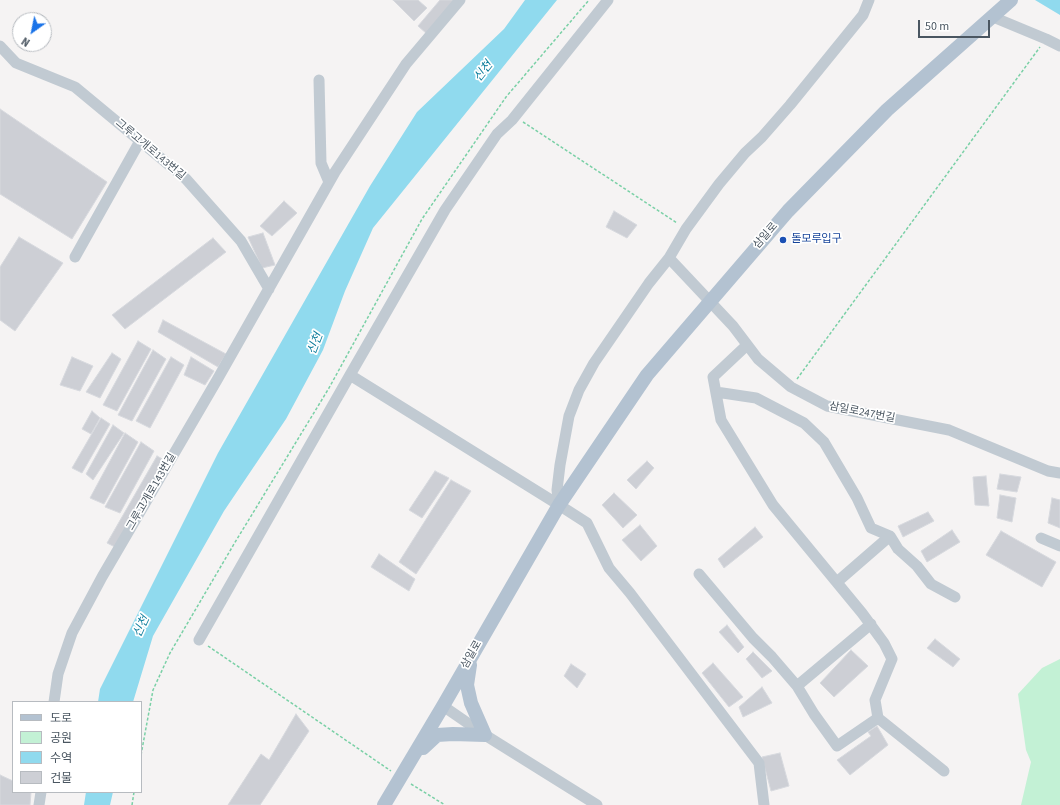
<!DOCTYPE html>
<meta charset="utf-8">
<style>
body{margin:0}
#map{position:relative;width:1060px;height:805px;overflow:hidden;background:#f5f3f3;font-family:"Source Sans 3","Noto Sans KR",sans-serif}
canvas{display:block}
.legend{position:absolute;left:12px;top:701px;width:130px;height:92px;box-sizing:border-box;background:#fff;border:1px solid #b7bbc0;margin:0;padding:5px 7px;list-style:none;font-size:12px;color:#4a5661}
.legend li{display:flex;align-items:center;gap:8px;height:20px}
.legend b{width:20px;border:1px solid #b7bbc0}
.north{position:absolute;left:12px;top:12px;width:40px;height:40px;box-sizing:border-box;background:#fff;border:1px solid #b7bbc0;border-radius:50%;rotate:213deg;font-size:11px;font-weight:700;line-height:16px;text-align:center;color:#4a5661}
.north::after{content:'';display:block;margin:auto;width:14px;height:18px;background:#1a73e8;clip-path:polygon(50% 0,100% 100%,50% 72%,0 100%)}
.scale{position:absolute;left:918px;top:20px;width:72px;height:18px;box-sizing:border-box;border:2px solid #4a5661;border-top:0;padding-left:5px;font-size:12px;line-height:14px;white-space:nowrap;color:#4a5661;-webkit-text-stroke:3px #fff;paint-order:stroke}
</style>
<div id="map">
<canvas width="1060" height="805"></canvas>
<ul class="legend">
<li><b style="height:5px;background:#b3c2d1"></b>도로</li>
<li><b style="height:11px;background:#c3f1d5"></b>공원</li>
<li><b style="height:11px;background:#90daee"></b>수역</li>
<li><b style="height:11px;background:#cdcfd5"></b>건물</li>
</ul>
<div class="north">N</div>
<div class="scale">50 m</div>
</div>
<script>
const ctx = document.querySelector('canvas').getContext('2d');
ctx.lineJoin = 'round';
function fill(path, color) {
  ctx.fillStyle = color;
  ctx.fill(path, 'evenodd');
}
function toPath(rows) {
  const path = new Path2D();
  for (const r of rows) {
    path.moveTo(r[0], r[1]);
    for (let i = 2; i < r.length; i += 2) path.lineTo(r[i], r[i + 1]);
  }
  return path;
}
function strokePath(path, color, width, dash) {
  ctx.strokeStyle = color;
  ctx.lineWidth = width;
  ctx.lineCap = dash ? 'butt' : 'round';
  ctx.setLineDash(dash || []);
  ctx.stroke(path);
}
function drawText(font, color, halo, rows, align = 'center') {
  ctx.font = font + ' "Source Sans 3","Noto Sans KR",sans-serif';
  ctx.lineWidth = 3.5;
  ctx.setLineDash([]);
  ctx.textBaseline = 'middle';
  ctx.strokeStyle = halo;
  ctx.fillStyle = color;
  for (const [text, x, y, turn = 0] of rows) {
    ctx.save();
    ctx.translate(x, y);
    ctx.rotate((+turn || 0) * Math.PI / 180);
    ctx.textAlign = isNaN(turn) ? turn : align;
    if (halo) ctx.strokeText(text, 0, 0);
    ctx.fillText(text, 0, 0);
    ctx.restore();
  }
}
const green = toPath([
 [1060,659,1060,805,1021,805,1031,762,1026,750,1018,694,1042,668]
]);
const water = toPath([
 [525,0,557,0,373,228,345,291,323,350,286,419,224,511,153,636,133,702,98,702,100,689,218,453,370,186,417,112,504,29],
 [1035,0,1060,0,1060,15],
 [86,792,113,792,110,805,84,805]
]);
const building = toPath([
 [393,0,418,0,427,8,414,21,393,0],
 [440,0,456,0,427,34,418,26,440,0],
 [0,109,107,182,72,239,0,194,0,109],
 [284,201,297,213,272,236,260,226,284,201],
 [614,211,637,225,627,238,606,227,614,211],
 [263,233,275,265,262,268,248,237,263,233],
 [19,237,63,263,15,331,0,320,0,267,19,237],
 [213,238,226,252,125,329,112,315,213,238],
 [163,320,226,354,218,367,158,332,163,320],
 [138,341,151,349,117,411,103,405,138,341],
 [153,350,166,359,132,421,118,415,153,350],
 [112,353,121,359,100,398,86,392,112,353],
 [72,357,93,366,80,391,60,385,72,357],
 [171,357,184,365,150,428,136,421,171,357],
 [191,357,214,371,205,385,184,375,191,357],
 [92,411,100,418,91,434,82,429,92,411],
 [101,418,110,424,82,473,72,468,101,418],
 [113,425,124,433,93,480,86,474,113,425],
 [125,433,138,442,104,504,90,498,125,433],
 [141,442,154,451,120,513,105,507,141,442],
 [157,456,166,461,115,547,107,543,157,456],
 [647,461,654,468,636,489,627,480,647,461],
 [435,471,449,478,422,518,409,510,435,471],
 [1000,474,1021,477,1017,492,997,489,1000,474],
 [986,476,989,506,975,505,973,477,986,476],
 [451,480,471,491,416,574,399,562,451,480],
 [614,493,637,515,623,528,602,505,614,493],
 [1000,495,1016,498,1012,522,997,518,1000,495],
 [1052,498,1060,500,1060,528,1048,523,1052,498],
 [928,512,934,521,903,537,898,526,928,512],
 [640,525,657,546,641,561,622,540,640,525],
 [755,527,763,537,724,568,718,559,755,527],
 [952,530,960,542,927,562,921,551,952,530],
 [1001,531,1056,562,1042,587,986,555,1001,531],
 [379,554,415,579,409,591,371,567,379,554],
 [727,625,744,647,738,653,719,632,727,625],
 [935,639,960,659,953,667,927,648,935,639],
 [851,650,868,666,834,697,820,683,851,650],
 [753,652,772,671,762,678,746,659,753,652],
 [713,663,743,697,729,707,702,673,713,663],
 [571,664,586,674,577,688,564,676,571,664],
 [762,687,772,703,743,717,739,707,762,687],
 [296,714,309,731,260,805,228,805,261,754,269,760,296,714],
 [877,726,888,745,850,775,837,760,871,736,868,732,877,726],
 [780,753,789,786,771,791,762,757,780,753],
 [0,775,13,781,13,792,31,792,30,805,0,805,0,775]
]);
const path = toPath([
 [523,122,677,223],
 [797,379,1040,47],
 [208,646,391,771],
 [141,755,153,690,170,653,234,544,329,388,422,219,506,97,589,0],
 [411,784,445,805],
 [132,805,134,792]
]);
const minor = toPath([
 [993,17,1046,39,1060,46],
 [0,46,16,63,75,87,186,179,241,241,269,289],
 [319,80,321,163,329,182],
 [75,257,140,141],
 [669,258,733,326,758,359,791,387,827,406,949,430,1048,471,1060,473],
 [747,345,713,377,721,420,773,505,862,613,884,643,892,659,875,700,878,718,944,771],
 [350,375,559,505,587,523,609,568,630,593,759,763,764,805],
 [716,392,756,398,804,423,824,442,857,498,871,528,890,536,898,549,917,566,931,584,955,597],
 [559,505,557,490,560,465,569,416,579,390,594,363,649,283,669,258,686,229,719,184,745,153,762,137,790,105,863,15,869,0],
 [1041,538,1060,546],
 [699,574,753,638,772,657,797,686,814,714,837,746,878,718],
 [837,582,890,536],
 [199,640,350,375,445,210,497,134,512,120,608,0],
 [797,686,871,624],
 [54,702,58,674,72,633,102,577,217,380,335,172,406,64,460,0],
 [443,706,485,735,597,805],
 [39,805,41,792]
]);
const major = toPath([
 [423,748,437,735,453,734,485,735,471,703,467,685,470,665],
 [384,805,443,706,559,505,647,375,788,211,887,110,1011,0]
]);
const markers = [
 [783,240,4,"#1a4fb4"]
];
const streetNames = [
 ["그루고개로143번길",150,150,40],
 ["삼일로",766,236,-49],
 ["삼일로247번길",862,413,11],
 ["그루고개로143번길",152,492,-60],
 ["삼일로",472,655,-60]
];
const transitNames = [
 ["돌모루입구",791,240]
];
const waterNames = [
 ["신천",484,72,-52],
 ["신천",316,344,-69],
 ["신천",142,627,-65]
];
fill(green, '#c3f1d5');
fill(water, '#90daee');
fill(building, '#cdcfd5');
strokePath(building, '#d7d9de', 1);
strokePath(path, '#7ad0a6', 1.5, [3, 2]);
strokePath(minor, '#c1cad2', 11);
strokePath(major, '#b3c2d1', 14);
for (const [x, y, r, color] of markers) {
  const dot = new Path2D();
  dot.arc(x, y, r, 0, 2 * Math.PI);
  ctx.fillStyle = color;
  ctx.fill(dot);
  strokePath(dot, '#fff', 1.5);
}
drawText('11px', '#4a5661', '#fff', streetNames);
drawText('11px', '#164399', '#fff', transitNames, 'left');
drawText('italic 12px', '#0c7c9b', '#fff', waterNames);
</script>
